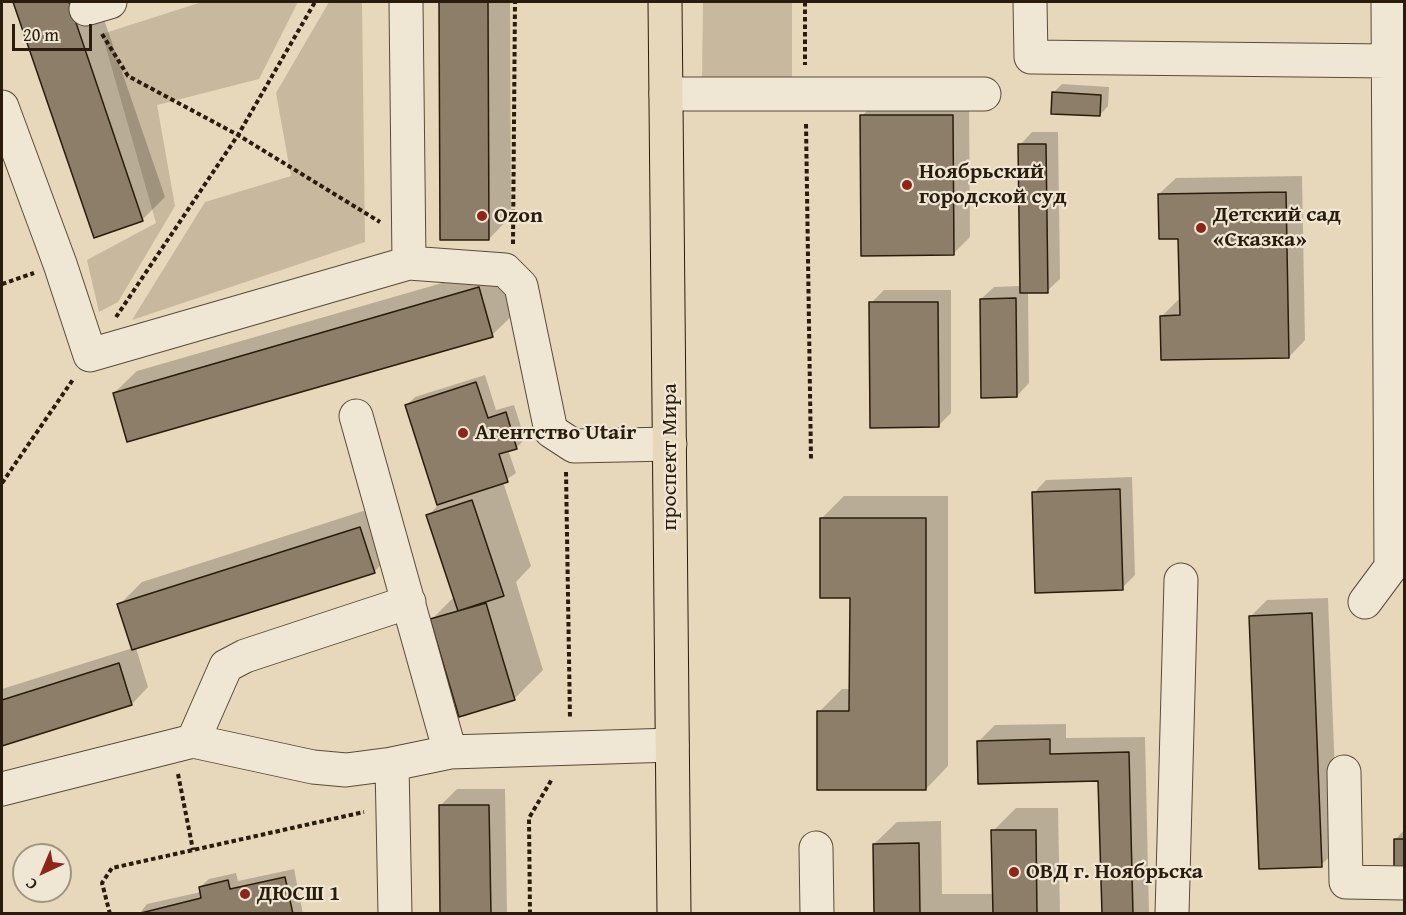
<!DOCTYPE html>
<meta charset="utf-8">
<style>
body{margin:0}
#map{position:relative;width:1406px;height:915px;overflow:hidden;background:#e7d8bc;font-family:"Gentium Book Plus",serif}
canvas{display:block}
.frame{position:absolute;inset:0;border:3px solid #291c0c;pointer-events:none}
.north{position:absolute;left:12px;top:843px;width:60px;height:60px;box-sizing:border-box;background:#efe6d3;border:2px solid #a09583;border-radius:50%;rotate:224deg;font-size:16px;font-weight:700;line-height:24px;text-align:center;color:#291c0c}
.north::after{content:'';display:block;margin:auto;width:21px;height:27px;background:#8f2418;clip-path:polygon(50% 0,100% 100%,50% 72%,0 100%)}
.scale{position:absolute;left:12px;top:24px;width:80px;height:27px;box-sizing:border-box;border:3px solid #291c0c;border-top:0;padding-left:8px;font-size:18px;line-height:21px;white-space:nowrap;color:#291c0c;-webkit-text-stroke:4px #efe6d3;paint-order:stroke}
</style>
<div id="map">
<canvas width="1406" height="915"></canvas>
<div class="frame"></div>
<div class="north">С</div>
<div class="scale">20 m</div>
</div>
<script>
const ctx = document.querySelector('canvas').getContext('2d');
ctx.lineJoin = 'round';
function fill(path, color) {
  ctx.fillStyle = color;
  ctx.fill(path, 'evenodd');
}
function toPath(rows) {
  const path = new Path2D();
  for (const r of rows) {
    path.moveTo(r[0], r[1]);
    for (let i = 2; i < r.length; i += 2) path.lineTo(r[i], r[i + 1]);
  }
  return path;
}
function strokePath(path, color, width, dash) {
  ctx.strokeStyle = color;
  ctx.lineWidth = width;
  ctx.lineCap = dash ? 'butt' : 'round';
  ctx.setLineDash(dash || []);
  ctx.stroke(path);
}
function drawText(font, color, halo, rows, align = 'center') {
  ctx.font = font + ' "Gentium Book Plus",serif';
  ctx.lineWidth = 4.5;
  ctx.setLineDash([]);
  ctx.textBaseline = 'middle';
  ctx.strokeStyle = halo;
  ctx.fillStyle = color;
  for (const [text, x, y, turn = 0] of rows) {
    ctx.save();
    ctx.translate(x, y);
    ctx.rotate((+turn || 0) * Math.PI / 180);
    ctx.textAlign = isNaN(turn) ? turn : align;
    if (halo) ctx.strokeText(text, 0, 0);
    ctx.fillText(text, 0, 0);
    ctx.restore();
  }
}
const green = toPath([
 [202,2,298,2,259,79,157,105,175,206,118,302,99,312,87,260,156,223,102,34],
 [329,2,362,2,365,242,132,320,205,202,291,176,276,93],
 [703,2,792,2,792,83,702,82]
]);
const shadow = toPath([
 [15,2,98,2,165,197,142,220,95,236],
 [440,2,510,2,511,216,489,239,442,239],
 [1062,84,1109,87,1108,106,1100,115,1054,92],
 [878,99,969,99,970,237,953,254,862,116],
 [1032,132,1058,132,1060,279,1047,291,1028,292,1029,383,1017,396,981,299,994,287,1021,286,1020,145],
 [1302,176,1305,340,1289,357,1162,316,1178,300,1181,300,1180,237,1159,194,1176,178],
 [501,266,515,313,492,335,114,393,137,371],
 [884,290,951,290,951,413,938,426,871,303],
 [485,375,496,410,514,405,525,439,517,447,508,450,516,473,503,482,531,566,516,582,543,670,515,698,460,715,431,620,454,597,428,516,438,505,406,406,415,397],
 [1132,477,1135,575,1122,588,1034,493,1046,480],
 [844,496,948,496,948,766,926,789,819,712,842,689,851,689,851,596,821,519],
 [382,505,396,549,374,572,136,648,148,687,132,704,2,744,2,689,133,648,119,605,142,582],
 [1328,598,1338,849,1321,865,1251,616,1267,600],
 [1066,724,1066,738,1145,737,1149,914,1103,914,1100,780,978,742,995,725],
 [457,789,505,789,507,914,442,914,440,806],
 [1016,808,1058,808,1060,914,875,914,874,844,897,822,941,821,942,894,994,894,993,831],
 [1404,830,1404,876,1395,840],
 [294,869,303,914,139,914,147,904,201,892,200,887,209,879,236,873,238,881]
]);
const building = toPath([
 [13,2,69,2,143,221,94,238,13,2],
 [439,2,488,2,489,240,440,240,439,2],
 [1052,92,1101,95,1100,116,1051,114,1052,92],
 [860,115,953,115,954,255,861,256,860,115],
 [1018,144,1046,144,1048,293,1020,293,1018,144],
 [1286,192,1289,358,1161,360,1160,316,1180,315,1178,239,1159,239,1158,194,1286,192],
 [479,287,493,337,127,442,113,393,479,287],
 [1016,298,1017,397,981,398,980,299,1016,298],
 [869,302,938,302,939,427,870,428,869,302],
 [476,382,488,418,506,412,517,449,499,454,508,482,437,505,405,405,476,382],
 [1120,489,1123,590,1035,593,1032,492,1120,489],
 [472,500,504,596,458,611,426,515,472,500],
 [820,518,926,518,926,790,817,790,817,711,849,711,850,598,820,598,820,518],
 [360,527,375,573,132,650,117,604,360,527],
 [486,603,515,700,459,717,430,619,486,603],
 [1312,613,1322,867,1259,869,1249,616,1312,613],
 [119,663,132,705,2,746,2,700,119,663],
 [1050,739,1050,754,1129,752,1133,914,1102,914,1098,781,978,784,977,741,1050,739],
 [439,805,489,805,491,914,440,914,439,805],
 [991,830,1036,830,1037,914,993,914,991,830],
 [1394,839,1404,839,1404,878,1394,878,1394,839],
 [919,843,920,914,874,914,873,844,919,843],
 [285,877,293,914,137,914,201,898,199,887,228,880,230,889,285,877]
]);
const path = toPath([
 [805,2,805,65],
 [102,34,128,76,238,135,380,222],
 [806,124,811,459],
 [513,244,515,2],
 [2,284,34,273],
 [116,317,238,135,315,2],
 [566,472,570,719],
 [2,483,74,378],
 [178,774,193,850],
 [110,914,102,883,112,868,364,812],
 [530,914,529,818,552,779]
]);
const minor = toPath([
 [1030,2,1031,57,1388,61],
 [86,9,110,2],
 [666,94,984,94],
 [2,107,60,264,90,355,409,263,406,2],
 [409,263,505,270,521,286,551,431,574,446,670,444],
 [356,416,450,752],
 [1365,602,1391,567,1388,2],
 [193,741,313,767,346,770,392,764],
 [1344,772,1346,882,1404,883],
 [2,789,193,741,226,666,245,656,409,602],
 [816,848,817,914],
 [395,914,392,764,450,752,672,745],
 [1172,914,1181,580]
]);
const major = toPath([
 [665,2,674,914]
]);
const markers = [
 [907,185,6,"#8f2418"],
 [482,216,6,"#8f2418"],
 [1201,228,6,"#8f2418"],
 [463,433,6,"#8f2418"],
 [1014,872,6,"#8f2418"],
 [245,894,6,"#8f2418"]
];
const poiNames = [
 ["Ноябрьский",919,172],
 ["городской суд",919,197],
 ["Детский сад",1213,215],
 ["«Сказка»",1213,240],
 ["Ozon",494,216],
 ["Агентство Utair",475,433],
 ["ОВД г. Ноябрьска",1026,872],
 ["ДЮСШ 1",257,894]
];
const streetNames = [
 ["проспект Мира",670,457,-90]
];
fill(green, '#c7b89e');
fill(shadow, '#0003');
fill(building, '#8c7e68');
strokePath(building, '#291c0c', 1.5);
strokePath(minor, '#584b38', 35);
strokePath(major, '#291c0c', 35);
strokePath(path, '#291c0c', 4, [4.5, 3]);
strokePath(minor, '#efe6d3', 33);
strokePath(major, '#e7d8bc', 33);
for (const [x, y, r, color] of markers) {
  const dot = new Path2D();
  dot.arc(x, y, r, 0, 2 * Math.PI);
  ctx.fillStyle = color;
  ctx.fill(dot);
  strokePath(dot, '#efe6d3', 2);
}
drawText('bold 22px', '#291c0c', '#efe6d3', poiNames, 'left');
drawText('22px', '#291c0c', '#efe6d3', streetNames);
</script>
